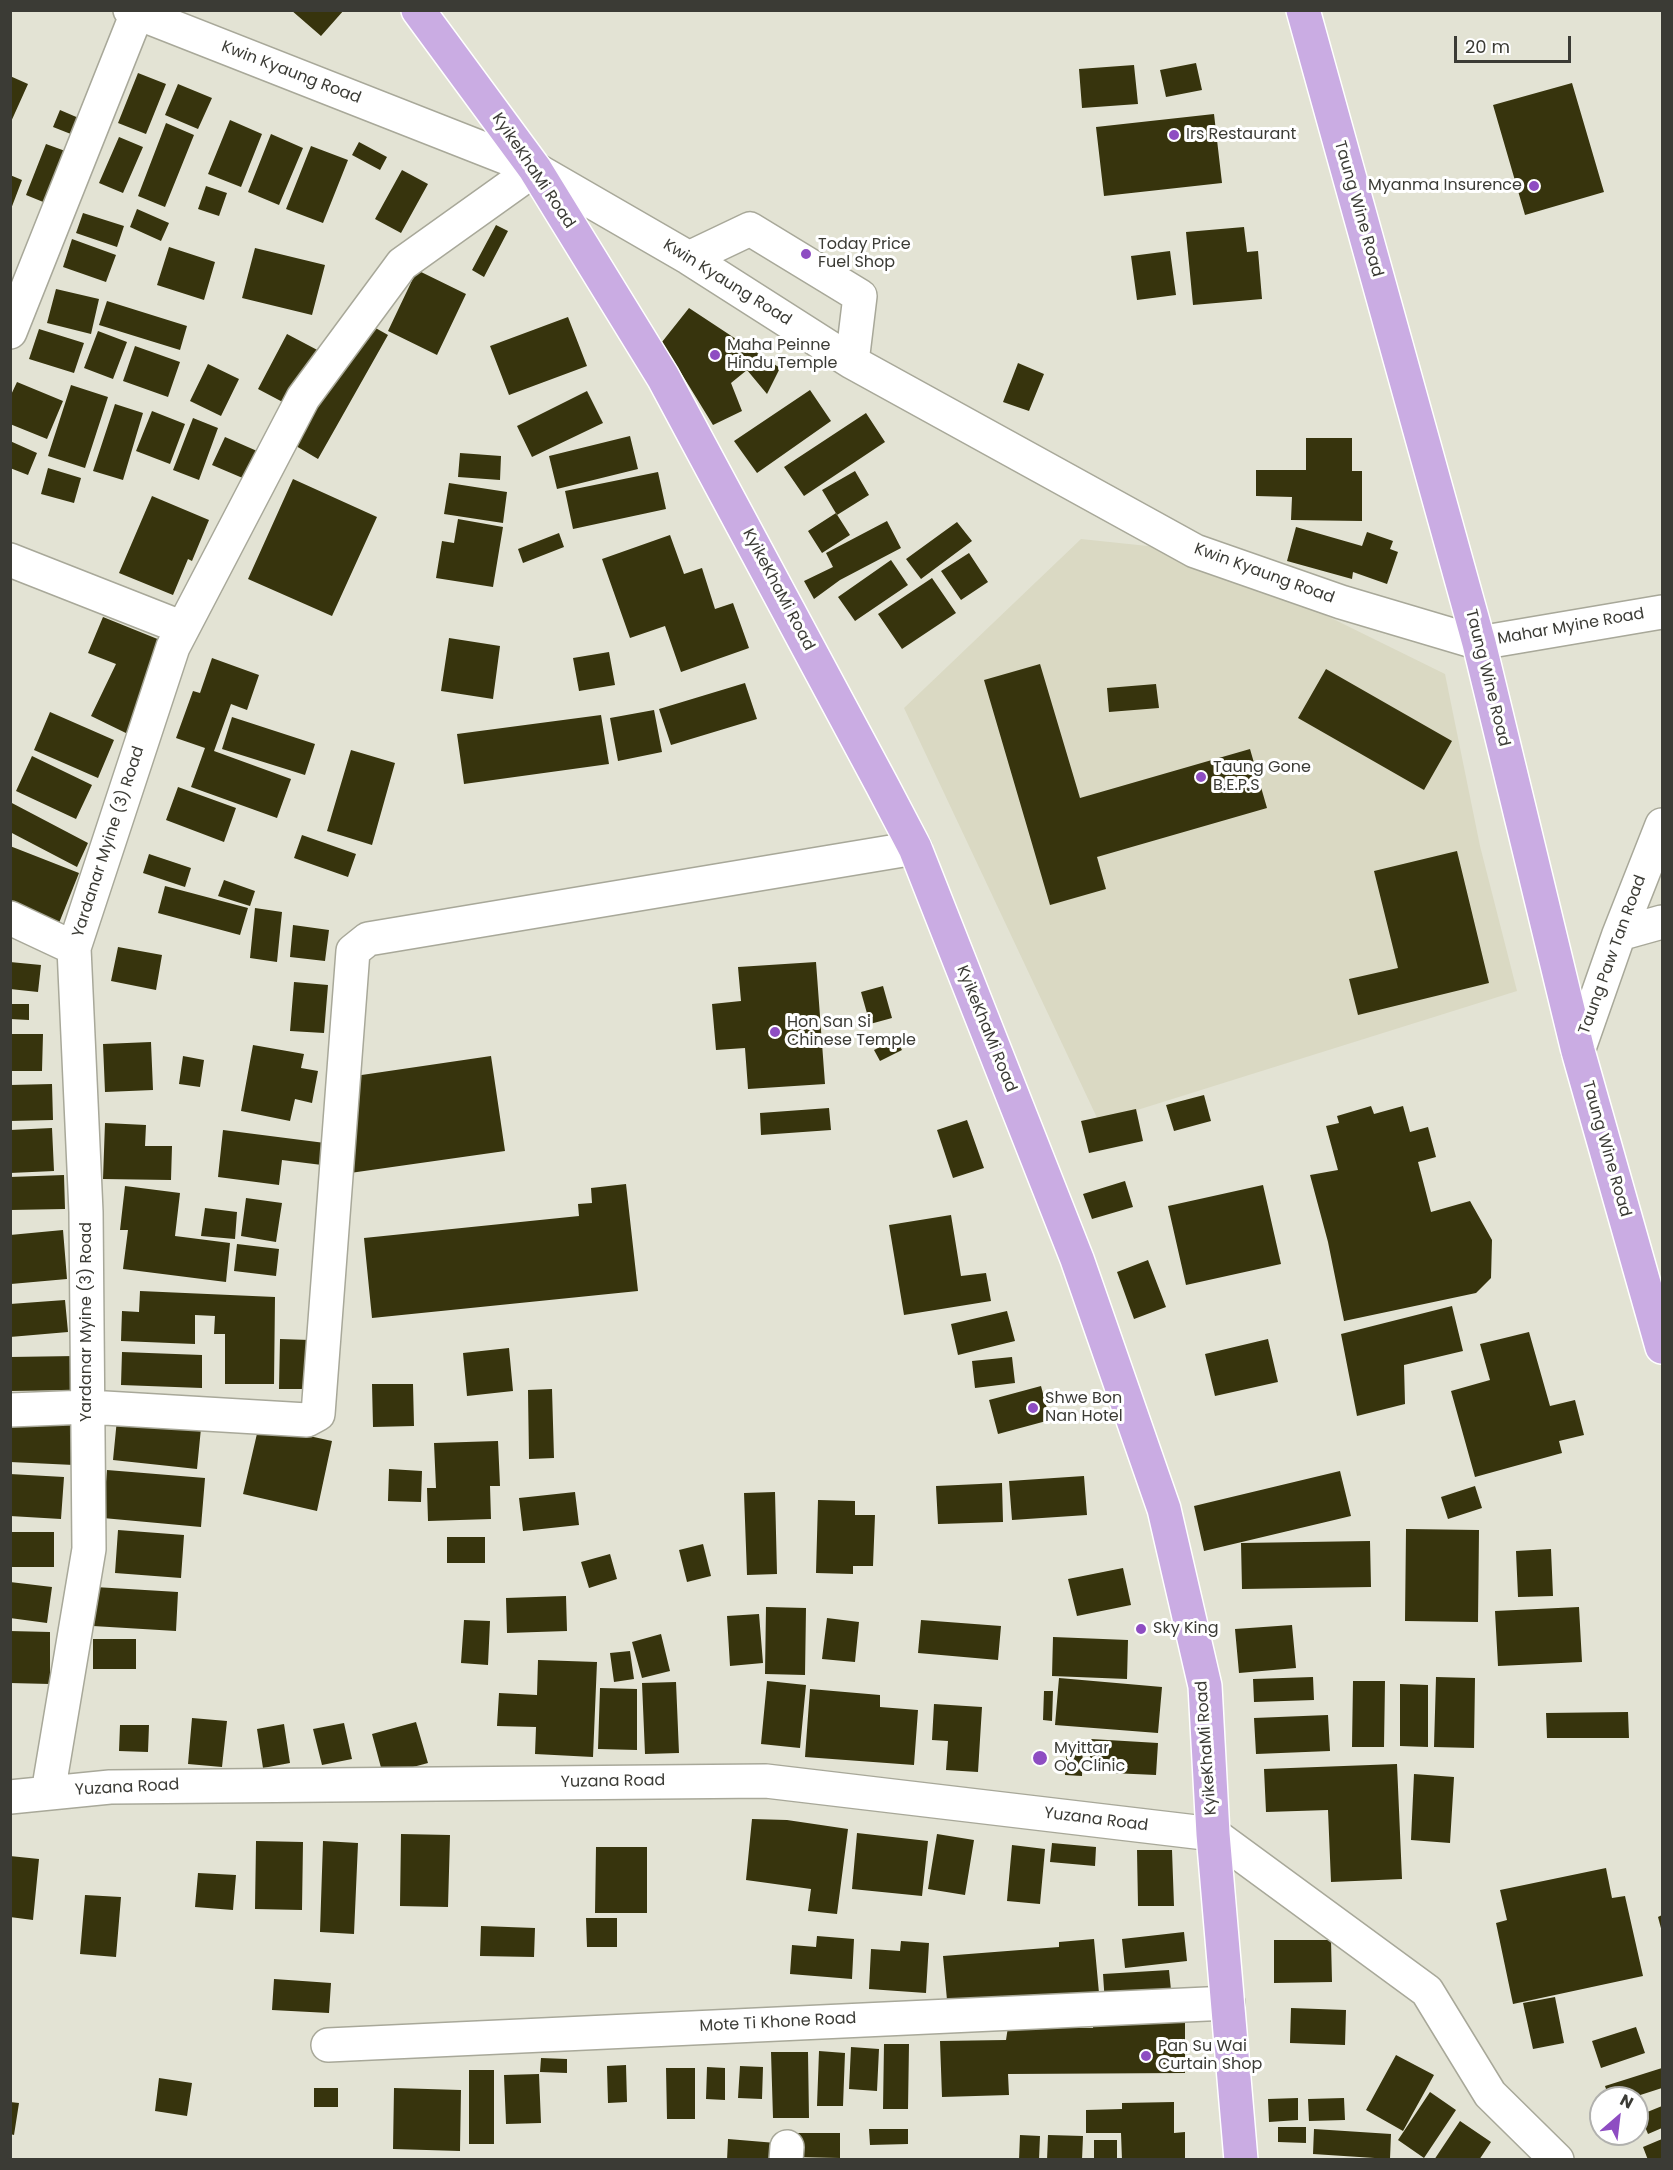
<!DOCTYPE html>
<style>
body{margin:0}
#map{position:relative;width:1673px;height:2170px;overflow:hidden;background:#e3e3d4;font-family:Poppins,sans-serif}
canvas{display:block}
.frame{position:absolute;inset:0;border:12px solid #3b3b35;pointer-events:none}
.north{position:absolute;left:1589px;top:2086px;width:60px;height:60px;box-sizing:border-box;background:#fff;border:2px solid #b1b1ae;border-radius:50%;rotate:28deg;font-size:16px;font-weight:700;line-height:24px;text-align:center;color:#3b3b35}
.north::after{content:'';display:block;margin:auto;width:21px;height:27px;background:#8e4dc2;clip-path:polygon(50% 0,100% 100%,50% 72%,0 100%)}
.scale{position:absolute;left:1454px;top:36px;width:117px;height:27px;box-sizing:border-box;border:3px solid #3b3b35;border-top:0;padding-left:8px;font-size:18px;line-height:21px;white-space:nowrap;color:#3b3b35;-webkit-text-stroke:4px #fff;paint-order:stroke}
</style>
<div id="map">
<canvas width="1673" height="2170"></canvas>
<div class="frame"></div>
<div class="north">N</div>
<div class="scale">20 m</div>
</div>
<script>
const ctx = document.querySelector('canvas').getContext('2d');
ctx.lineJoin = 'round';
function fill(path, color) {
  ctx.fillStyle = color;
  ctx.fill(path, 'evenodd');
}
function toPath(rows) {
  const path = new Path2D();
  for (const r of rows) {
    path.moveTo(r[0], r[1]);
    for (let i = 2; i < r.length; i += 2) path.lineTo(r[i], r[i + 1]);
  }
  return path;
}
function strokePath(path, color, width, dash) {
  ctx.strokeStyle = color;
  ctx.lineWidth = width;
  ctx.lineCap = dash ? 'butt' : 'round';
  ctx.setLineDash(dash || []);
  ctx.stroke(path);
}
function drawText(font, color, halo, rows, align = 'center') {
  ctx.font = font + ' Poppins,sans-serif';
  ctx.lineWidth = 6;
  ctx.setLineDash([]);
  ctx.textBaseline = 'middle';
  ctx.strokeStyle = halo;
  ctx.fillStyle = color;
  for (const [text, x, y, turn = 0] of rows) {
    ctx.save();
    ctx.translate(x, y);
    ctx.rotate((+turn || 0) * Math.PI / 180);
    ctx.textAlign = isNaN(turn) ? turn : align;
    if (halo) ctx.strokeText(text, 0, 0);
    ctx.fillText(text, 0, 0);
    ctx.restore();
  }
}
const built = toPath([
 [1081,539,1195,551,1445,674,1480,846,1517,991,1099,1122,904,708]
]);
const building = toPath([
 [291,10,344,10,321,36],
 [1196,63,1202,90,1166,97,1160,70],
 [1134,65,1138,104,1082,108,1079,69],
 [138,73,166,84,146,134,118,123],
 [10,76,28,84,10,124],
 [1572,83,1604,192,1525,215,1493,105],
 [178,84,212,98,198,129,165,115],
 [60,110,88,122,81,138,53,127],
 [1214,114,1222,183,1104,196,1096,127],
 [230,120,262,134,241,187,208,174],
 [166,123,194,135,165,207,138,196],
 [271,134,303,148,279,205,248,192],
 [119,137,143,147,123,193,99,183],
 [359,142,387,157,380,170,352,155],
 [46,144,79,156,58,208,26,195],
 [311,146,348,160,323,223,286,209],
 [402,170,428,184,401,233,375,219],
 [10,175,22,180,11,209,10,209],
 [206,186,227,193,219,216,198,209],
 [137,209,169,223,161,241,130,227],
 [83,213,124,226,117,247,76,233],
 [496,225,508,231,484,277,472,270],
 [1244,227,1247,252,1258,251,1262,299,1193,305,1186,232],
 [72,239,116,255,106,282,63,267],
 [169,247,215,262,204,300,157,285],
 [255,248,325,265,312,315,242,298],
 [1170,251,1176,295,1137,300,1131,256],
 [417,270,466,294,437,355,388,331],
 [56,289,99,299,91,334,47,323],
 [107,301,187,326,180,350,99,325],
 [689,308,780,368,767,394,747,370,731,383,742,411,713,425,662,342],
 [568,317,587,366,509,395,490,346],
 [365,322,388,335,318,459,296,446],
 [39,329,84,343,74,373,29,359],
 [98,331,127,342,113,379,84,368],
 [287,334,323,353,294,408,258,389],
 [135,346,180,362,168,397,123,381],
 [1018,363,1044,374,1029,411,1003,402],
 [208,364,239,379,221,416,190,401],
 [17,382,63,401,47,439,10,424,10,397],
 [71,385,108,397,85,468,48,456],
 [810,390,831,421,757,473,734,441],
 [587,391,603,423,532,457,517,426],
 [115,404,143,413,123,480,93,471],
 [152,411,185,424,170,464,136,451],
 [866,413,885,442,804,496,784,467],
 [193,418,218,428,199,480,173,470],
 [630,436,638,469,557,489,549,456],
 [225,437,257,451,245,479,212,465],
 [1306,438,1352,438,1352,471,1362,471,1362,521,1291,520,1292,497,1256,496,1256,470,1306,470],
 [10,441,37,453,28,475,10,468],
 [460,453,501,456,500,480,458,477],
 [48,468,81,478,74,503,41,494],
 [855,471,869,495,837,515,822,490],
 [658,472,666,509,573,529,565,491],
 [293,479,377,517,332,616,248,579],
 [449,483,507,492,503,523,444,514],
 [152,496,209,520,192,561,188,559,173,595,119,573],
 [836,513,850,535,822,553,808,531],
 [458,519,503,527,493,587,436,578,442,541,454,543],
 [887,521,901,548,840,580,814,599,804,581,833,567,826,553],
 [957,522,972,541,921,579,906,559],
 [1296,527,1362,546,1367,532,1393,541,1390,549,1398,552,1387,584,1353,572,1352,579,1287,561],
 [559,533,564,547,523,563,518,549],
 [670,535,684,574,702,568,715,609,733,603,749,648,681,672,665,626,630,638,602,559],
 [969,553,988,582,961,600,941,571],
 [891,560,908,585,855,621,838,597],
 [932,578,956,613,902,649,878,614],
 [103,617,160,640,145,677,155,682,130,735,91,716,116,664,88,653],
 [449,638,500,646,493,699,441,691],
 [609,652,615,685,579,691,573,658],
 [212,658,259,675,247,710,231,704,214,751,291,779,277,818,191,787,205,748,176,738,193,691,200,693],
 [1040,664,1080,798,1250,749,1267,808,1097,857,1106,889,1050,905,984,680],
 [1326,669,1452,741,1424,790,1298,718],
 [745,683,757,719,671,745,659,709],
 [1156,684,1159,708,1109,712,1107,688],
 [654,710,662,752,618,761,610,718],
 [50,712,114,740,98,778,34,750],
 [601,715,609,764,464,784,457,734],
 [232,717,315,744,305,775,222,749],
 [351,750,395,763,372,845,327,831],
 [32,756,92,785,76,819,16,791],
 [178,787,236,808,224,842,166,820],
 [10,802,88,843,77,867,10,832],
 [302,835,356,854,348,877,294,858],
 [10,846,79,873,57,928,10,910],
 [1457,851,1489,983,1358,1015,1349,979,1398,968,1374,871],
 [149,854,191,868,185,887,143,873],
 [224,880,255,891,250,906,218,896],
 [165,886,248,908,240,935,158,913],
 [255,908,282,912,277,962,250,958],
 [293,925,329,930,325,961,290,957],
 [118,947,162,955,156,990,111,981],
 [10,962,41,965,38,992,10,989],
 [816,962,825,1084,748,1089,745,1048,716,1050,712,1004,741,1001,738,967],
 [294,982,328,985,324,1033,290,1031],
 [883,986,892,1018,870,1024,861,992],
 [10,1004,29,1004,29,1020,10,1019],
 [10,1034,43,1034,42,1071,10,1071],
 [896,1039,902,1050,880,1061,874,1050],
 [151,1042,153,1090,105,1092,103,1044],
 [253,1045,304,1054,301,1068,318,1071,312,1103,295,1099,290,1121,241,1111],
 [183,1056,204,1060,200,1087,179,1084],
 [491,1056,505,1151,343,1174,348,1077],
 [52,1084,53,1120,10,1121,10,1085],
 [1204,1095,1211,1121,1174,1131,1166,1105],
 [1371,1106,1374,1114,1403,1106,1410,1132,1428,1127,1436,1157,1418,1162,1431,1212,1470,1201,1492,1240,1491,1278,1476,1293,1344,1321,1328,1242,1310,1175,1338,1170,1326,1126,1339,1123,1337,1116],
 [829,1108,831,1130,761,1135,760,1113],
 [1136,1109,1143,1141,1089,1153,1081,1121],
 [967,1120,984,1168,953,1178,937,1130],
 [105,1123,146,1125,145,1146,172,1146,171,1180,103,1179],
 [52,1128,54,1171,10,1173,10,1130],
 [223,1130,325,1143,322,1165,282,1160,279,1185,218,1177],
 [64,1175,65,1209,10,1210,10,1177],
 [1125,1181,1133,1207,1092,1219,1083,1194],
 [626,1184,638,1291,372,1318,364,1238,579,1216,578,1204,592,1203,591,1188],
 [1263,1185,1281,1264,1186,1285,1168,1206],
 [125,1186,180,1193,175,1236,230,1243,226,1282,123,1269,128,1230,120,1230],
 [246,1198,282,1203,276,1242,241,1236],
 [205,1208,237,1212,235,1239,201,1236],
 [951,1215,961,1276,986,1273,991,1301,904,1315,889,1225],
 [63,1230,67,1279,11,1284,10,1235],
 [237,1244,279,1249,276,1276,234,1271],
 [1148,1260,1166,1307,1134,1319,1117,1272],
 [140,1291,275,1297,274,1384,225,1384,225,1334,214,1334,215,1316,195,1315,195,1344,121,1341,122,1311,139,1312],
 [65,1300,68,1332,10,1337,10,1304],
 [1452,1306,1463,1351,1404,1365,1405,1404,1357,1416,1341,1334],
 [1007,1311,1015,1341,958,1355,951,1324],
 [1529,1332,1550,1406,1575,1400,1584,1435,1559,1441,1562,1453,1475,1477,1451,1391,1490,1380,1480,1344],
 [280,1339,310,1340,309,1389,279,1389],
 [1268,1339,1278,1382,1215,1396,1205,1354],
 [509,1348,513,1391,467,1396,463,1353],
 [122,1352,202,1355,202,1388,121,1385],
 [76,1356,77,1390,10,1391,10,1357],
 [1012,1357,1015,1383,975,1388,972,1361],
 [372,1384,413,1384,414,1426,373,1427],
 [1041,1386,1050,1420,998,1434,989,1400],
 [552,1389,554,1458,529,1459,528,1390],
 [118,1409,202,1418,197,1469,113,1460],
 [10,1415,76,1418,74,1465,10,1462],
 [259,1425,332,1441,317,1511,243,1494],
 [498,1441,500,1486,490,1486,491,1519,428,1521,427,1488,436,1488,434,1443],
 [389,1469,422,1471,421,1502,388,1501],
 [107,1470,205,1478,201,1527,103,1518],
 [1340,1471,1351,1516,1204,1551,1194,1506],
 [10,1474,64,1477,61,1519,10,1516],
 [1084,1476,1087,1515,1012,1520,1009,1481],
 [1002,1483,1003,1522,938,1524,936,1486],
 [1475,1486,1482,1508,1448,1519,1441,1497],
 [575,1492,579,1525,523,1531,519,1498],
 [775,1492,777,1574,747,1575,744,1493],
 [818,1500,855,1501,855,1515,875,1515,873,1566,853,1566,853,1574,816,1573],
 [1406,1529,1479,1530,1478,1622,1405,1621],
 [118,1530,184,1535,181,1578,115,1573],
 [10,1532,54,1532,54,1567,10,1567],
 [447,1537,485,1537,485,1563,447,1563],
 [1370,1541,1371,1587,1242,1589,1241,1543],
 [703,1544,711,1576,687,1582,679,1550],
 [1551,1549,1553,1596,1518,1597,1516,1551],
 [610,1554,617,1579,589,1588,581,1562],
 [1123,1568,1131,1605,1077,1616,1068,1579],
 [10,1582,52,1587,47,1623,10,1618],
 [95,1587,178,1592,176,1631,93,1626],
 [566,1596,567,1631,507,1633,506,1598],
 [766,1607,806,1608,805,1675,765,1674],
 [1579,1607,1582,1662,1498,1666,1495,1611],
 [759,1614,763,1663,730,1666,727,1616],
 [827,1618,859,1622,855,1662,822,1659],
 [464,1620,490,1621,488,1665,461,1663],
 [921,1620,1001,1626,998,1660,918,1653],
 [1292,1625,1296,1668,1239,1673,1235,1629],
 [10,1631,50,1632,50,1684,10,1683],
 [661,1634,670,1671,642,1678,632,1642],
 [1053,1637,1128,1640,1127,1679,1052,1676],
 [93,1639,136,1639,136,1669,93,1669],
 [630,1651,634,1679,614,1682,610,1653],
 [538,1660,597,1662,593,1757,535,1754,536,1727,497,1726,499,1693,537,1695],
 [1313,1677,1314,1700,1254,1702,1253,1679],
 [1436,1677,1475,1678,1474,1748,1434,1747],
 [1059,1678,1162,1687,1158,1733,1055,1725],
 [767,1681,806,1685,800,1748,761,1744],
 [1353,1681,1385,1681,1384,1747,1352,1747],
 [676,1682,679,1753,645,1754,642,1683],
 [1400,1684,1428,1685,1428,1747,1400,1746],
 [600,1688,637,1689,637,1750,598,1749],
 [810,1689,880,1695,880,1707,918,1710,914,1765,805,1757],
 [1044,1691,1053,1691,1052,1721,1043,1720],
 [934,1704,982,1707,978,1772,946,1770,948,1741,932,1740],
 [1628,1712,1629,1738,1547,1738,1546,1713],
 [1328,1715,1330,1751,1256,1754,1254,1718],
 [192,1718,227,1721,222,1767,188,1764],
 [416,1722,428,1763,383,1775,372,1734],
 [344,1723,352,1759,322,1765,313,1729],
 [284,1724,290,1763,263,1768,257,1729],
 [120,1725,149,1725,148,1752,119,1751],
 [1091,1739,1158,1743,1156,1775,1089,1772],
 [1067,1742,1083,1743,1082,1776,1065,1775],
 [1397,1764,1402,1879,1331,1882,1328,1810,1266,1812,1264,1769],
 [1414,1774,1454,1777,1450,1843,1411,1840],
 [752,1819,787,1820,848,1829,837,1914,808,1911,811,1889,746,1880],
 [857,1833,928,1841,922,1896,852,1889],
 [401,1834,450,1835,448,1907,400,1906],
 [937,1834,974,1840,965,1895,928,1889],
 [256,1841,303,1842,302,1910,255,1909],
 [323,1841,358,1843,354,1934,320,1932],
 [1052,1843,1096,1847,1095,1866,1050,1862],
 [1012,1845,1045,1849,1040,1904,1007,1901],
 [596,1847,647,1847,647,1913,595,1913],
 [1137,1850,1172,1850,1174,1906,1138,1906],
 [10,1856,39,1859,33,1920,10,1917],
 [1606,1868,1612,1898,1625,1896,1643,1976,1513,2004,1496,1923,1507,1920,1500,1890],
 [198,1873,236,1875,233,1910,195,1907],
 [85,1895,121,1897,116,1957,80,1954],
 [1662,1915,1662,1932,1658,1917],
 [586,1918,617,1918,617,1947,587,1947],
 [481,1926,535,1928,534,1957,480,1956],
 [1184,1932,1187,1961,1125,1968,1122,1939],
 [817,1936,854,1939,852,1979,790,1974,792,1945,816,1947],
 [1094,1939,1100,2004,948,2011,943,1956,1059,1947,1059,1942],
 [1274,1940,1331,1940,1332,1982,1274,1983],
 [901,1941,929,1943,926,1993,869,1989,871,1949,900,1951],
 [1169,1970,1172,2000,1105,2004,1103,1974],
 [274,1979,331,1983,329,2013,272,2010],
 [1555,1997,1564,2043,1533,2049,1523,2003],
 [1291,2008,1346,2010,1345,2045,1290,2043],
 [1093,2021,1185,2021,1185,2073,1008,2074,1009,2095,942,2097,940,2041,1006,2040,1008,2027,1093,2028],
 [1636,2027,1645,2053,1601,2068,1592,2041],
 [884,2044,909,2044,908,2109,883,2109],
 [851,2047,879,2049,877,2091,849,2089],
 [819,2051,845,2053,843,2106,817,2106],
 [771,2052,808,2052,809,2118,773,2118],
 [1396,2055,1434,2075,1403,2131,1366,2110],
 [541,2058,567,2059,567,2073,540,2072],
 [626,2065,627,2102,608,2103,607,2066],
 [740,2066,763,2067,762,2099,738,2098],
 [707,2067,725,2068,725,2100,706,2099],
 [666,2068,695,2068,695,2119,667,2119],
 [1662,2068,1662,2088,1631,2098,1609,2098,1605,2086],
 [469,2070,494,2070,494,2144,469,2144],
 [539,2074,541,2123,506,2124,504,2075],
 [159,2078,192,2083,187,2116,155,2111],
 [314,2088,338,2088,338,2107,314,2107],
 [394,2088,461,2090,460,2151,393,2149],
 [1430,2092,1456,2110,1424,2158,1398,2140],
 [1298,2098,1298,2120,1269,2122,1268,2099],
 [1344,2098,1345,2120,1309,2121,1308,2099],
 [10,2102,19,2103,14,2135,10,2134],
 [1174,2102,1174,2133,1185,2132,1185,2160,1122,2160,1121,2133,1086,2133,1086,2110,1122,2109,1122,2103],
 [1662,2106,1662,2128,1648,2134,1640,2115],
 [1460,2121,1491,2142,1479,2160,1434,2160],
 [1278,2127,1306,2127,1306,2143,1278,2142],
 [869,2129,908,2129,908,2144,870,2145],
 [1314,2129,1391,2134,1390,2159,1313,2154],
 [794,2133,840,2133,840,2158,794,2157],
 [1020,2135,1040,2136,1039,2160,1019,2160],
 [1048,2135,1083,2136,1082,2160,1047,2160],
 [728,2139,776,2143,775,2160,727,2160],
 [1662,2139,1662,2160,1648,2160,1643,2147],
 [1094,2140,1117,2140,1117,2160,1094,2160]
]);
const minor = toPath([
 [130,10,535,169,689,258,852,362,1195,551,1341,602,1479,643,1662,612],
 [689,258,750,229,860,296,852,362],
 [10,332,137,13],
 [10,560,183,628],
 [10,918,74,948],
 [1619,934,1662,922],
 [1578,1051,1619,934,1662,825],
 [10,1410,88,1407,307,1420,318,1414,353,951,368,939,915,848],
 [48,1793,89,1549,86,1212,74,948,173,647,303,398,402,264,535,169],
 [10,1797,110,1787,766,1781,1213,1834,1427,1991,1490,2094,1557,2160],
 [328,2045,1228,2003],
 [786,2160,787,2147]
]);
const major = toPath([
 [418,10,535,169,663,377,882,785,915,848,1077,1259,1164,1509,1205,1686,1213,1834,1241,2160],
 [1303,10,1479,643,1578,1051,1662,1347]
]);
const markers = [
 [1174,135,6,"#8e4dc2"],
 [1534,186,6,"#8e4dc2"],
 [806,254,6,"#8e4dc2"],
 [715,355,6,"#8e4dc2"],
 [1201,777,6,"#8e4dc2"],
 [775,1032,6,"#8e4dc2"],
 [1033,1408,6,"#8e4dc2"],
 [1141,1629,6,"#8e4dc2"],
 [1040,1758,8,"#8e4dc2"],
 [1146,2056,6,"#8e4dc2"]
];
const streetNames = [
 ["Kwin Kyaung Road",291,73,21],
 ["KyikeKhaMi Road",533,171,56],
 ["Taung Wine Road",1358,209,74],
 ["Kwin Kyaung Road",727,283,32],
 ["Kwin Kyaung Road",1264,574,20],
 ["KyikeKhaMi Road",778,590,62],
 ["Mahar Myine Road",1571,627,-10],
 ["Taung Wine Road",1487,678,76],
 ["Yardanar Myine (3) Road",109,842,-72],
 ["Taung Paw Tan Road",1613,955,-70],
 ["KyikeKhaMi Road",986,1029,68],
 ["Taung Wine Road",1606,1149,74],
 ["Yardanar Myine (3) Road",87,1322,-90],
 ["KyikeKhaMi Road",1207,1748,-94],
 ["Yuzana Road",613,1782,-1],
 ["Yuzana Road",127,1788,-3],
 ["Yuzana Road",1096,1820,7],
 ["Mote Ti Khone Road",778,2023,-3]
];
const poiNames = [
 ["Irs Restaurant",1186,135],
 ["Myanma Insurence",1522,186,"right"],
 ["Today Price",818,245],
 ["Fuel Shop",818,263],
 ["Maha Peinne",727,346],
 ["Hindu Temple",727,364],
 ["Taung Gone",1213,768],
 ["B.E.P.S",1213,786],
 ["Hon San Si",787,1023],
 ["Chinese Temple",787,1041],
 ["Shwe Bon",1045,1399],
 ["Nan Hotel",1045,1417],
 ["Sky King",1153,1629],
 ["Myittar",1054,1749],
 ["Oo Clinic",1054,1767],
 ["Pan Su Wai",1158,2047],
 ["Curtain Shop",1158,2065]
];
fill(built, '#dad9c3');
fill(building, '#37340d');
strokePath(minor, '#a8a899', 36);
strokePath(major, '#fff', 36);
strokePath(minor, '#fff', 33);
strokePath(major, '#caace3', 33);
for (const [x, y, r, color] of markers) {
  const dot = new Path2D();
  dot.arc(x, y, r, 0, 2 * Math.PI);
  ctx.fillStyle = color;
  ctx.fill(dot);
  strokePath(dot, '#fff', 2);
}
drawText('16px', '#3b3b35', '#fff', streetNames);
drawText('16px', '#3b3b35', '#fff', poiNames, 'left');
</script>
